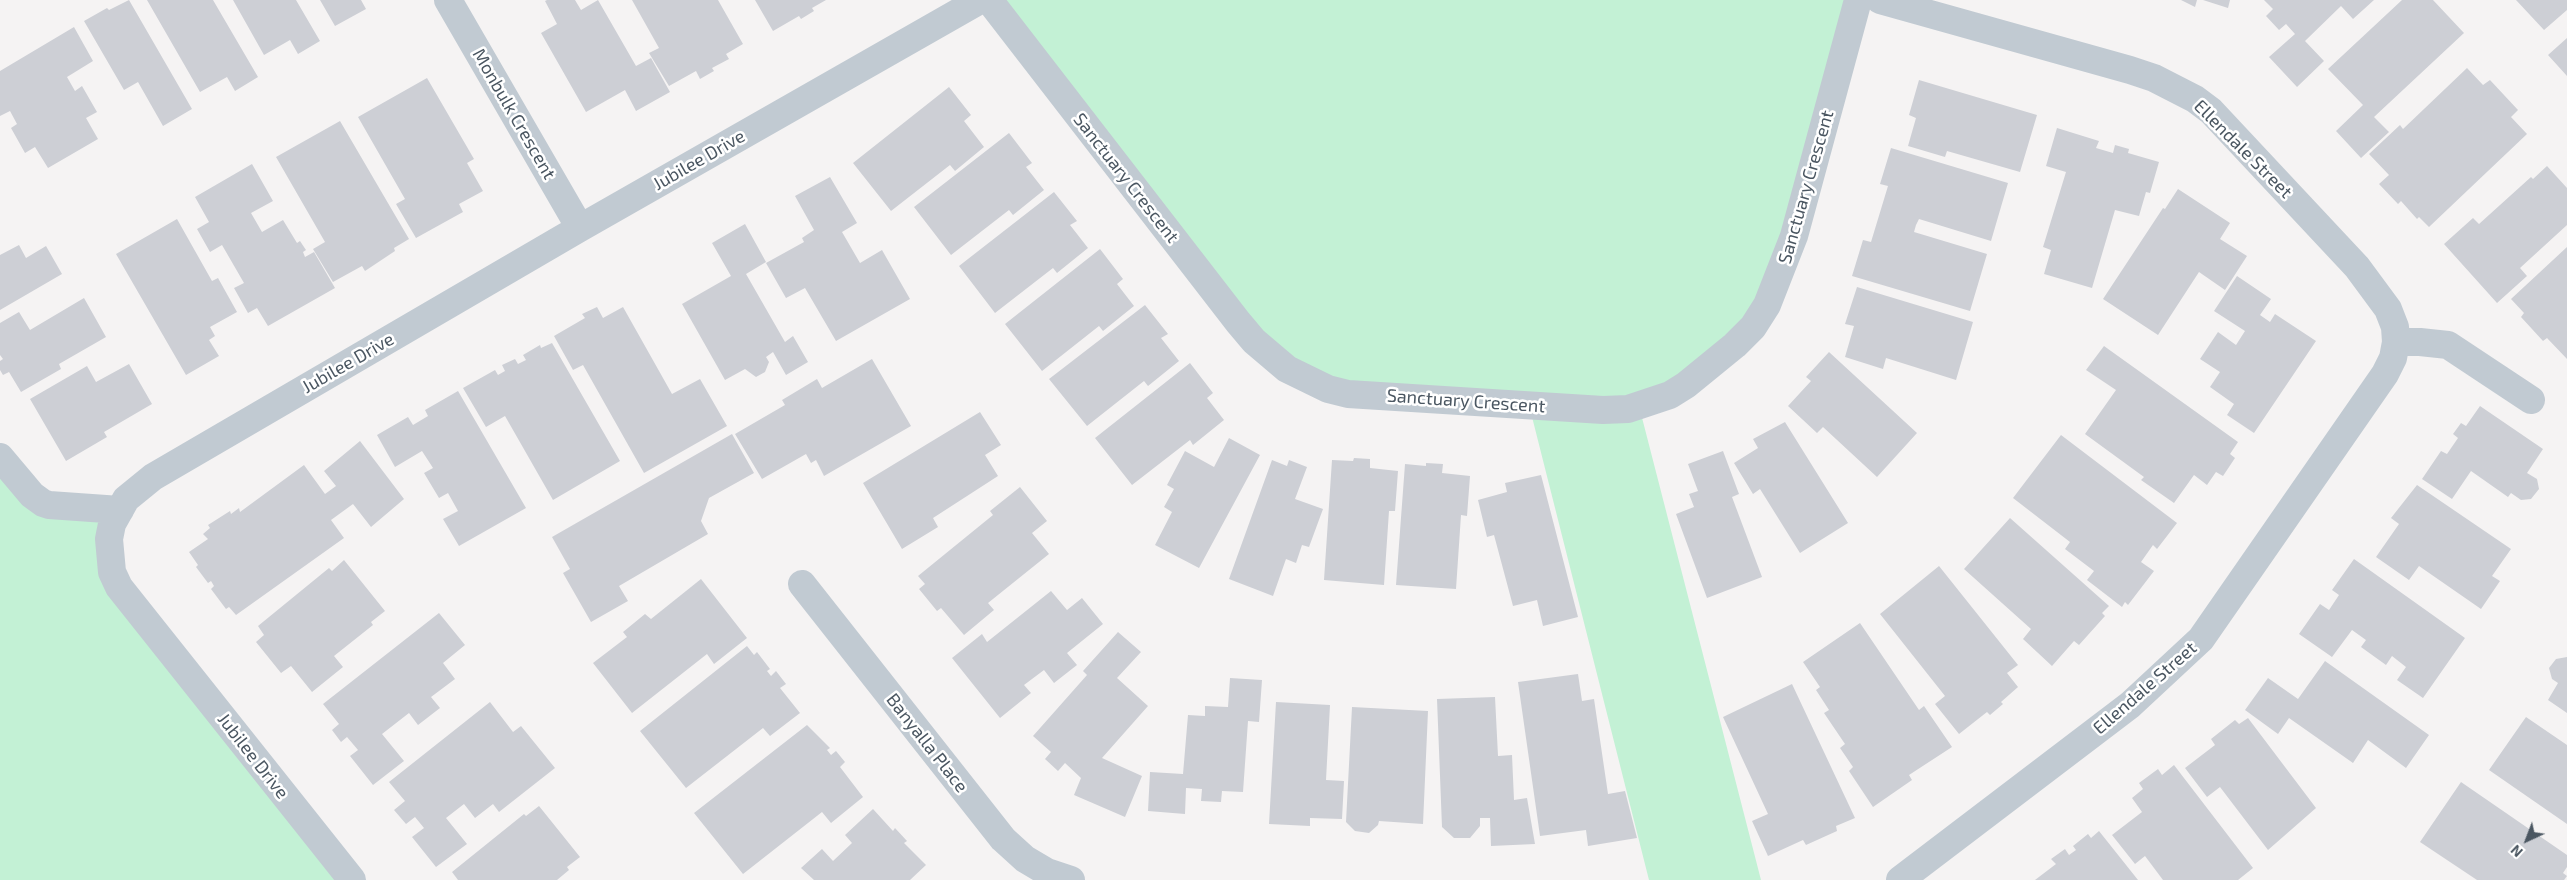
<!DOCTYPE html>
<style>
body{margin:0}
#map{position:relative;width:2567px;height:880px;overflow:hidden;background:#f5f3f3;font-family:"Exo 2",sans-serif}
canvas{display:block}
.north{position:absolute;left:2502px;top:815px;width:50px;height:50px;-webkit-text-stroke:4px #fff;paint-order:stroke;rotate:223deg;font-size:14px;font-weight:700;line-height:20px;text-align:center;color:#4a5661}
.north::after{content:'';display:block;margin:auto;width:18px;height:22px;background:#4a5661;clip-path:polygon(50% 0,100% 100%,50% 72%,0 100%)}
</style>
<div id="map">
<canvas width="2567" height="880"></canvas>
<div class="north">N</div>
</div>
<script>
const ctx = document.querySelector('canvas').getContext('2d');
ctx.lineJoin = 'round';
function fill(path, color) {
  ctx.fillStyle = color;
  ctx.fill(path, 'evenodd');
}
function toPath(rows) {
  const path = new Path2D();
  for (const r of rows) {
    path.moveTo(r[0], r[1]);
    for (let i = 2; i < r.length; i += 2) path.lineTo(r[i], r[i + 1]);
  }
  return path;
}
function strokePath(path, color, width, dash) {
  ctx.strokeStyle = color;
  ctx.lineWidth = width;
  ctx.lineCap = dash ? 'butt' : 'round';
  ctx.setLineDash(dash || []);
  ctx.stroke(path);
}
function drawText(font, color, halo, rows, align = 'center') {
  ctx.font = font + ' "Exo 2",sans-serif';
  ctx.lineWidth = 5;
  ctx.setLineDash([]);
  ctx.textBaseline = 'middle';
  ctx.strokeStyle = halo;
  ctx.fillStyle = color;
  for (const [text, x, y, turn = 0] of rows) {
    ctx.save();
    ctx.translate(x, y);
    ctx.rotate((+turn || 0) * Math.PI / 180);
    ctx.textAlign = isNaN(turn) ? turn : align;
    if (halo) ctx.strokeText(text, 0, 0);
    ctx.fillText(text, 0, 0);
    ctx.restore();
  }
}
const green = toPath([
 [989,0,1858,0,1767,305,1639,406,1761,880,1649,880,1529,405,1348,394,1287,369],
 [0,456,27,490,120,510,109,557,352,880,0,880]
]);
const building = toPath([
 [129,0,192,109,163,126,138,82,124,90,84,21,107,8,109,10],
 [147,0,213,0,258,77,235,91,227,77,200,92],
 [233,0,296,0,320,41,298,54,290,40,264,55],
 [320,0,361,0,366,9,335,26],
 [547,0,575,0,581,10,598,0,636,66,651,58,670,92,636,111,625,90,586,112,541,33,557,24,545,1],
 [632,0,718,0,743,44,726,54,729,59,712,68,714,71,700,79,696,71,669,86,649,53,659,48],
 [755,0,826,0,812,8,814,11,801,19,799,16,773,31],
 [2181,0,2197,0,2195,7],
 [2203,0,2230,0,2228,8],
 [2264,0,2374,0,2353,19,2341,6,2305,41,2324,61,2297,87,2269,57,2295,34,2286,24,2279,30,2266,16,2273,9],
 [2402,0,2433,0,2464,33,2374,117,2389,132,2361,158,2336,131,2363,105,2328,69],
 [2516,0,2567,0,2567,10,2544,30],
 [74,27,93,61,67,77,75,91,82,86,97,112,86,118,98,139,48,168,35,147,25,153,11,128,17,124,10,111,0,116,0,71],
 [2567,38,2567,76,2548,55],
 [2467,68,2483,85,2490,80,2518,110,2511,117,2527,134,2429,227,2419,217,2417,219,2401,201,2398,204,2379,184,2389,175,2369,154,2400,125,2403,129],
 [427,78,474,159,467,163,483,191,459,204,463,212,416,238,396,204,405,199,358,117],
 [1919,80,2037,115,2020,172,1947,151,1945,157,1908,146,1916,118,1909,115],
 [949,87,971,115,964,121,984,147,955,171,950,165,891,211,853,163],
 [340,121,409,239,394,248,395,251,365,271,362,266,333,282,313,249,325,242,276,157],
 [2057,128,2099,141,2096,148,2113,153,2115,145,2129,149,2128,153,2159,162,2150,193,2146,192,2139,216,2115,210,2092,288,2044,274,2051,250,2043,247,2066,172,2046,166],
 [1009,133,1032,163,1026,167,1044,190,1013,215,1009,210,951,255,914,207],
 [1891,148,2008,183,1991,241,1919,219,1916,225,1914,232,1987,254,1970,311,1852,276,1863,240,1871,242,1888,186,1880,184],
 [252,164,273,201,251,213,262,232,283,220,297,243,300,241,306,250,303,252,305,257,314,252,335,288,268,326,257,308,248,313,234,288,244,283,222,245,210,252,197,229,209,222,195,197],
 [2547,166,2567,188,2567,225,2520,268,2527,276,2497,303,2444,244,2473,218,2479,224,2531,177,2533,179],
 [830,177,857,223,842,232,860,263,882,250,910,299,836,341,805,288,786,298,766,263,804,242,802,238,814,230,795,196],
 [2178,189,2230,223,2220,239,2247,256,2225,290,2199,272,2158,335,2103,299,2163,208,2165,209],
 [1054,192,1077,221,1070,225,1088,248,1057,273,1053,268,995,313,959,266],
 [177,219,212,281,218,278,237,312,210,327,215,336,209,340,219,356,186,375,116,254],
 [745,224,766,262,746,274,785,342,793,336,808,362,786,375,773,352,766,357,769,362,765,372,756,377,745,369,725,380,682,304,731,276,712,243],
 [19,245,26,258,46,246,62,274,0,310,0,255],
 [2567,247,2567,359,2547,338,2543,341,2521,317,2524,313,2511,299],
 [1100,249,1123,279,1117,284,1134,306,1103,331,1099,326,1042,371,1005,324],
 [2237,276,2271,299,2260,315,2270,322,2275,314,2316,341,2254,433,2227,415,2234,404,2210,387,2220,372,2200,359,2218,332,2236,345,2245,331,2214,311],
 [1857,287,1973,322,1956,380,1886,358,1883,369,1845,357,1854,326,1845,324],
 [84,298,106,337,59,364,61,369,21,392,9,372,3,375,0,370,0,361,3,359,0,355,0,323,19,312,30,330],
 [1145,305,1168,334,1161,338,1179,361,1148,386,1144,381,1087,426,1049,379],
 [597,307,603,318,623,307,672,394,700,379,727,426,644,473,583,365,573,370,554,336,585,318,582,314],
 [552,343,620,461,553,500,505,416,486,427,463,388,495,370,498,375,505,371,502,365,515,359,518,364,526,360,523,355,540,345,541,348],
 [2104,346,2238,442,2230,454,2235,458,2223,476,2216,472,2207,485,2194,475,2174,503,2141,480,2144,477,2085,434,2116,390,2086,370],
 [1829,352,1917,433,1877,477,1823,427,1817,433,1788,406,1811,381,1806,377],
 [872,359,911,426,824,476,816,460,811,463,806,454,762,479,735,434,785,405,782,400,817,379,822,388],
 [1190,363,1213,393,1207,398,1224,420,1193,445,1190,440,1132,485,1095,438],
 [129,364,152,404,104,432,107,437,66,461,30,399,87,366,96,382],
 [458,391,526,508,459,546,443,519,458,511,448,493,439,498,424,473,433,468,422,451,395,467,377,435,408,417,413,425,428,416,425,410],
 [2480,406,2543,449,2527,473,2537,479,2539,489,2531,499,2521,500,2511,493,2508,497,2471,471,2452,499,2422,479,2441,451,2447,454,2458,438,2453,434,2461,423,2466,426],
 [980,412,1001,445,985,455,998,476,933,518,938,527,902,549,863,483],
 [1785,422,1848,523,1800,553,1760,489,1753,494,1734,463,1758,448,1753,439],
 [732,434,754,473,709,498,701,521,708,534,619,586,628,601,591,622,563,573,570,569,552,537],
 [2061,435,2177,523,2157,549,2153,545,2141,562,2154,571,2128,605,2125,602,2122,607,2087,580,2094,571,2065,549,2070,542,2013,498],
 [1229,438,1260,455,1199,568,1155,545,1172,512,1164,507,1174,489,1167,485,1185,451,1214,467],
 [360,441,404,499,371,527,353,504,331,520,344,538,236,615,229,607,226,609,211,589,214,586,211,581,208,583,196,567,198,565,189,552,208,539,203,534,210,528,208,525,230,511,231,514,239,508,240,512,304,465,325,494,336,486,324,471],
 [1723,451,1739,494,1732,497,1762,577,1707,598,1676,514,1694,507,1689,494,1698,491,1688,464],
 [1354,458,1370,459,1370,468,1398,471,1395,511,1389,511,1384,585,1324,580,1332,460,1353,461],
 [1272,460,1287,466,1289,460,1307,467,1295,499,1323,509,1309,547,1302,545,1296,563,1286,559,1273,596,1229,579],
 [1426,463,1443,464,1442,473,1470,476,1467,516,1461,515,1456,589,1396,585,1405,464,1426,466],
 [1541,475,1578,617,1543,626,1537,600,1513,606,1494,535,1487,537,1478,500,1507,492,1505,483],
 [2417,485,2511,549,2492,576,2500,581,2481,609,2419,566,2409,580,2376,557,2399,524,2391,518],
 [1020,487,1047,521,1032,533,1049,554,988,603,994,610,964,635,941,608,937,611,919,589,925,584,918,576,993,515,990,511],
 [2010,518,2109,606,2102,613,2105,616,2079,645,2074,641,2052,666,2023,639,2031,629,1964,569],
 [2354,559,2465,638,2423,698,2397,680,2406,667,2392,656,2386,665,2361,647,2366,640,2352,630,2332,657,2299,634,2320,604,2329,610,2339,595,2332,590],
 [344,560,385,611,371,622,373,625,334,656,343,667,312,692,291,666,281,673,256,642,264,635,258,626,329,568,332,571],
 [1939,566,2018,665,2007,673,2018,687,2001,702,2003,704,1990,715,1987,712,1959,734,1935,704,1945,696,1880,614],
 [701,579,747,638,714,664,707,654,632,713,593,663,627,637,623,632,645,614,651,619],
 [1051,591,1067,610,1082,598,1103,624,1067,653,1077,665,1054,683,1044,670,1024,685,1031,693,1000,718,952,658,982,634,987,642],
 [439,613,465,645,443,663,455,679,431,697,440,708,418,725,409,713,382,734,404,761,373,785,350,756,358,750,347,737,341,742,332,730,339,724,323,704],
 [1860,623,1919,710,1924,706,1952,747,1909,775,1912,780,1873,807,1849,771,1853,767,1840,748,1845,744,1824,713,1829,710,1816,690,1820,687,1803,662],
 [1118,632,1141,652,1117,678,1148,706,1102,758,1142,776,1125,817,1074,795,1081,778,1065,763,1058,771,1045,759,1051,752,1033,736,1087,675,1083,671],
 [747,646,754,655,757,652,770,669,767,671,771,676,776,671,786,684,780,688,800,713,770,736,763,728,686,788,640,731],
 [2567,657,2567,713,2548,700,2558,683,2552,679,2549,668,2556,659],
 [2325,661,2429,735,2406,768,2368,740,2353,763,2289,718,2278,734,2245,710,2268,678,2298,699],
 [1578,674,1582,701,1594,699,1608,794,1625,791,1637,838,1588,846,1586,830,1540,836,1518,682],
 [1230,678,1262,680,1259,722,1248,721,1243,792,1222,791,1221,802,1201,801,1202,789,1186,788,1185,814,1148,811,1150,772,1183,774,1188,715,1205,716,1205,706,1228,707],
 [1792,684,1855,818,1836,826,1837,831,1806,845,1803,840,1768,856,1752,821,1768,814,1723,717],
 [1495,697,1498,756,1512,755,1514,800,1527,798,1535,844,1491,846,1490,818,1480,818,1480,826,1470,838,1454,838,1442,827,1437,699],
 [490,702,513,732,521,726,555,768,499,812,493,804,475,818,464,804,446,818,467,844,436,867,412,837,424,828,415,817,406,824,394,810,405,801,389,782],
 [1276,702,1330,705,1326,780,1344,781,1342,819,1310,818,1310,826,1269,824],
 [1352,707,1428,711,1423,824,1379,821,1378,825,1369,833,1355,831,1346,822],
 [2526,717,2567,745,2567,824,2489,770],
 [2248,718,2316,808,2268,850,2220,787,2207,797,2185,768,2215,745,2211,739,2235,720,2239,724],
 [807,725,830,748,827,750,831,755,836,751,845,762,840,767,863,797,831,823,822,812,743,874,694,813],
 [2174,765,2253,868,2238,880,2163,880,2145,856,2135,864,2112,835,2142,812,2132,798,2143,789,2139,783,2158,769,2162,775],
 [2461,782,2567,855,2567,867,2563,873,2567,876,2564,880,2477,880,2420,842],
 [539,806,580,857,567,867,569,870,557,880,458,880,452,872,524,814,526,816],
 [873,809,893,831,895,828,907,841,904,843,926,865,910,880,814,880,801,868,822,849,833,861,852,843,845,835],
 [2099,831,2138,880,2035,880,2056,864,2051,859,2065,849,2069,855,2076,850,2073,846,2088,834,2091,838]
]);
const minor = toPath([
 [448,0,580,228],
 [989,0,1238,322,1254,341,1287,369,1328,389,1348,394,1603,410,1628,409,1670,395,1686,385,1735,345,1753,327,1767,305,1794,236,1858,0],
 [1880,0,2130,70,2154,78,2195,99,2211,111,2357,267,2388,309,2395,327,2396,342,2393,358,2385,374,2201,639,2130,705,1900,880],
 [2396,342,2420,342,2448,345,2531,400],
 [0,457,32,495,43,503,49,505,120,510],
 [802,584,1003,839,1025,859,1047,872,1071,880],
 [352,880,119,587,112,572,109,539,112,524,126,499,153,477,580,228,980,0]
]);
const streetNames = [
 ["Monbulk Crescent",514,114,60],
 ["Ellendale Street",2243,149,45],
 ["Jubilee Drive",699,160,-30],
 ["Sanctuary Crescent",1126,178,52],
 ["Sanctuary Crescent",1806,187,-74],
 ["Jubilee Drive",348,363,-30],
 ["Sanctuary Crescent",1466,401,4],
 ["Ellendale Street",2145,688,-41],
 ["Banyalla Place",927,743,52],
 ["Jubilee Drive",253,756,52]
];
fill(green, '#c3f1d5');
fill(building, '#cdcfd5');
strokePath(minor, '#c1cad2', 28);
drawText('18px', '#4a5661', '#fff', streetNames);
</script>
